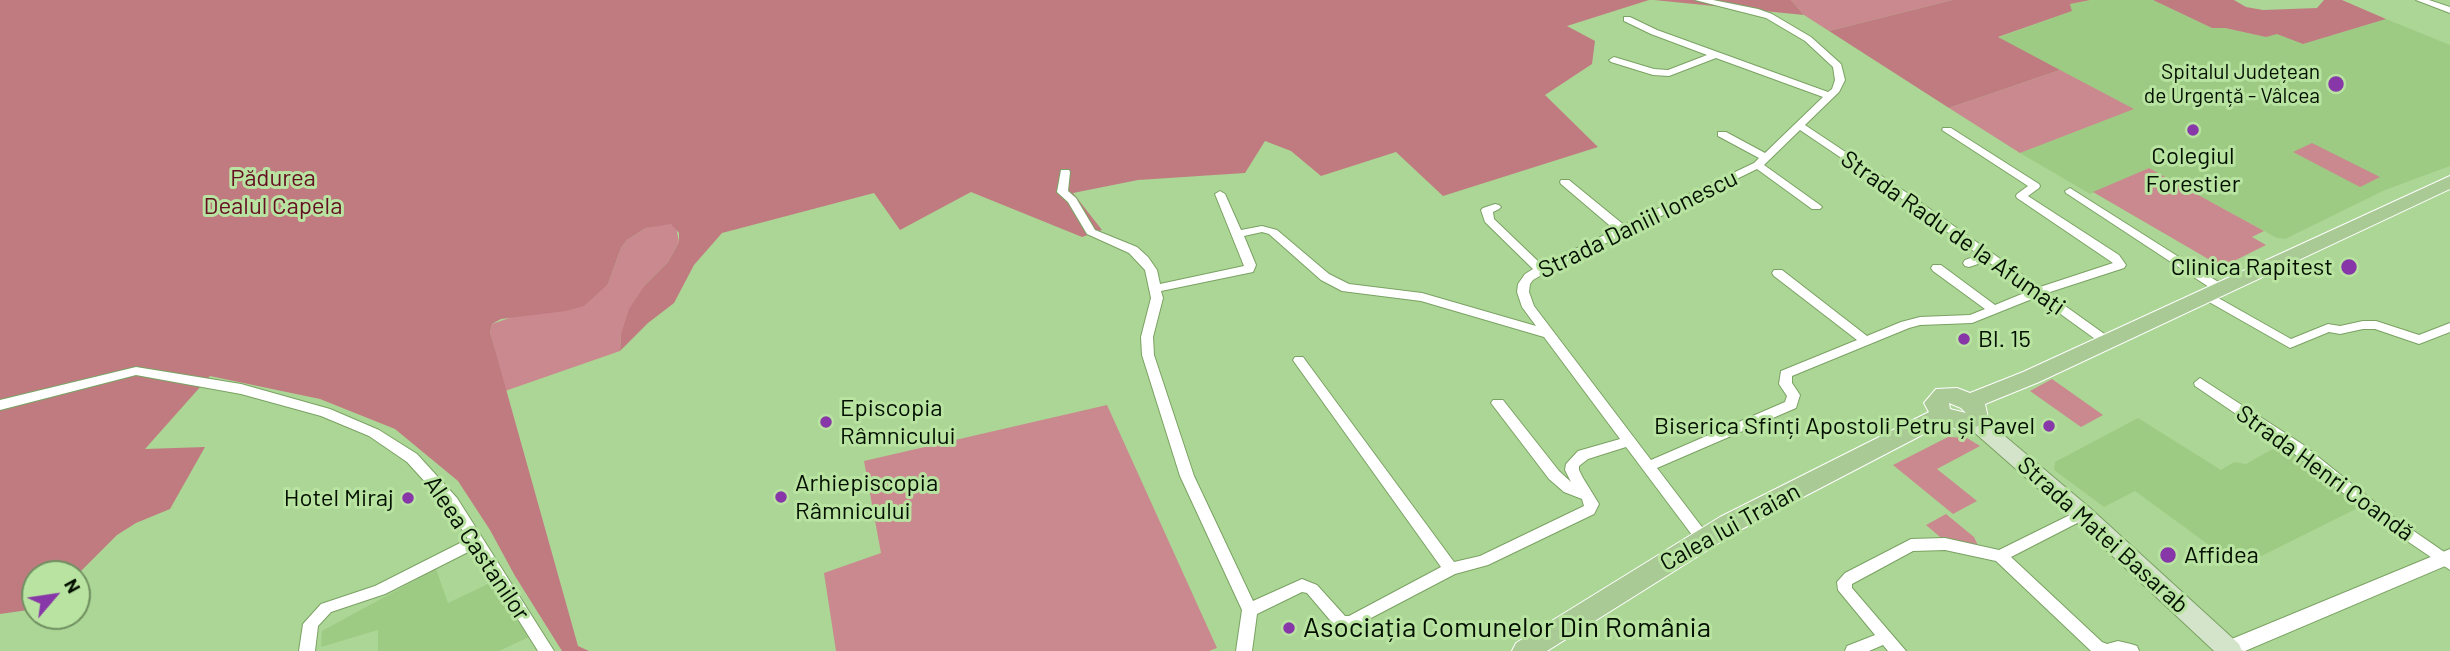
<!DOCTYPE html>
<meta charset="utf-8">
<style>
body{margin:0}
#map{position:relative;width:2450px;height:651px;overflow:hidden;background:#acd695;font-family:Barlow,sans-serif}
canvas{display:block}
.north{position:absolute;left:21px;top:560px;width:70px;height:70px;box-sizing:border-box;background:#b9e3a1;border:2px solid #708f61;border-radius:50%;rotate:61deg;font-size:19px;font-weight:700;line-height:28px;text-align:center;color:#031000}
.north::after{content:'';display:block;margin:auto;width:24px;height:32px;background:#8737a7;clip-path:polygon(50% 0,100% 100%,50% 72%,0 100%)}
</style>
<div id="map">
<canvas width="2450" height="651"></canvas>
<div class="north">N</div>
</div>
<script>
const ctx = document.querySelector('canvas').getContext('2d');
ctx.lineJoin = 'round';
function fill(path, color) {
  ctx.fillStyle = color;
  ctx.fill(path, 'evenodd');
}
function toPath(rows) {
  const path = new Path2D();
  for (const r of rows) {
    path.moveTo(r[0], r[1]);
    for (let i = 2; i < r.length; i += 2) path.lineTo(r[i], r[i + 1]);
  }
  return path;
}
function strokePath(path, color, width, dash) {
  ctx.strokeStyle = color;
  ctx.lineWidth = width;
  ctx.lineCap = dash ? 'butt' : 'round';
  ctx.setLineDash(dash || []);
  ctx.stroke(path);
}
function drawText(font, color, halo, rows, align = 'center') {
  ctx.font = font + ' Barlow,sans-serif';
  ctx.lineWidth = 6;
  ctx.setLineDash([]);
  ctx.textBaseline = 'middle';
  ctx.strokeStyle = halo;
  ctx.fillStyle = color;
  for (const [text, x, y, turn = 0] of rows) {
    ctx.save();
    ctx.translate(x, y);
    ctx.rotate((+turn || 0) * Math.PI / 180);
    ctx.textAlign = isNaN(turn) ? turn : align;
    if (halo) ctx.strokeText(text, 0, 0);
    ctx.fillText(text, 0, 0);
    ctx.restore();
  }
}
const built = toPath([
 [2090,0,2153,0,2212,28,2225,28,2266,37,2277,33,2303,44,2386,19,2450,45,2450,166,2385,190,2285,239,2277,238,2149,168,2090,194,2020,153,2133,109,1997,38,2072,11,2070,4],
 [2138,418,2221,470,2234,462,2246,464,2285,442,2360,507,2239,567,2135,491,2104,507,2054,470,2055,462],
 [436,569,448,603,490,583,529,637,499,651,378,651,378,630,321,647,322,631]
]);
const green = toPath([
 [1791,0,1952,0,1829,31,1804,15],
 [2060,70,2134,109,2020,153,1949,108],
 [2312,143,2380,177,2360,187,2293,152],
 [2149,168,2264,231,2252,237,2266,245,2222,267,2093,192],
 [660,224,671,224,676,227,679,242,668,262,645,285,621,334,620,351,505,391,490,332,492,324,608,284,621,248,627,240,646,228],
 [2052,379,2103,415,2081,427,2030,391],
 [1107,405,1217,648,1209,651,836,651,824,573,881,553,864,461],
 [1948,437,1967,438,1980,446,1937,469,1977,501,1953,514,1893,465],
 [1946,514,1974,537,1981,552,1946,542,1926,525]
]);
const forest = toPath([
 [0,0,1649,0,1567,26,1595,41,1592,64,1545,95,1598,147,1443,196,1396,152,1321,176,1291,151,1265,141,1245,173,1138,180,1073,193,1102,230,1082,237,971,192,900,230,874,193,722,233,694,265,674,303,648,323,620,351,621,334,629,309,645,285,668,262,679,242,679,233,671,224,646,228,627,240,621,248,608,284,584,306,566,311,501,319,492,324,490,332,578,646,589,651,562,651,515,576,490,530,458,481,395,429,320,399,210,376,145,449,205,447,170,509,136,523,117,535,77,575,35,574,35,609,0,614],
 [1654,0,1791,0,1804,15],
 [1952,0,2090,0,2070,4,2072,11,1998,37,2060,70,1949,108,1829,31],
 [2153,0,2234,0,2246,7,2263,10,2317,8,2324,0,2342,0,2386,19,2303,44,2277,34,2266,37,2225,28,2212,28]
]);
const minor = toPath([
 [1695,0,1713,0,1758,9,1772,14,1811,37,1841,64,1845,80,1839,92,1805,125,1910,195,2040,287,2113,263,2017,198,2016,196,2017,194,2028,186,1942,130,1943,128,1951,128,2039,184,2040,186,2039,188,2028,196,2119,255,2126,265,2124,268,2047,293,2110,338,2112,341,2110,344,2102,344,2037,297,1972,323,1920,325,1909,328,1792,376,1792,383,1800,395,1796,408,1657,468,1708,535,1710,539,1708,543,1703,545,1698,543,1626,447,1588,459,1579,466,1579,470,1583,478,1599,504,1594,514,1488,565,1455,574,1350,629,1335,626,1307,593,1302,592,1257,614,1252,651,1236,651,1242,610,1180,476,1142,355,1141,337,1151,298,1145,270,1129,253,1087,234,1068,202,1057,192,1061,170,1069,170,1070,172,1068,191,1076,198,1095,230,1137,247,1148,257,1157,270,1160,284,1244,266,1215,194,1220,191,1225,194,1241,230,1262,226,1277,230,1329,274,1349,284,1422,293,1536,326,1522,307,1517,292,1518,284,1525,274,1533,269,1485,222,1481,210,1483,208,1495,204,1499,205,1501,207,1499,209,1493,212,1494,219,1542,265,1615,230,1561,184,1560,182,1561,180,1569,180,1624,225,1754,163,1759,158,1718,136,1718,132,1726,132,1765,153,1823,97,1716,58,1669,76,1653,75,1611,62,1609,60,1614,57,1654,69,1668,70,1707,55,1651,34,1624,21,1624,17,1630,17,1657,30,1828,92,1832,89,1835,80,1833,67,1805,41,1766,18,1695,0],
 [1800,130,1902,199,1979,255,1965,260,1963,263,1965,266,1969,267,1987,261,2029,291,1995,305,1941,265,1933,265,1931,268,1933,271,1985,309,1970,315,1920,317,1901,322,1867,336,1782,270,1774,270,1772,273,1774,276,1857,340,1781,371,1779,384,1787,396,1785,402,1651,460,1534,306,1529,292,1530,284,1533,280,1545,273,1757,169,1812,209,1820,209,1822,207,1820,205,1764,165,1800,130],
 [1262,232,1269,234,1321,280,1342,291,1421,301,1544,337,1620,439,1578,451,1566,464,1565,470,1571,482,1559,471,1503,400,1493,400,1491,403,1549,479,1564,492,1582,499,1584,506,1480,556,1454,562,1303,357,1295,357,1293,360,1295,363,1441,567,1349,616,1345,616,1317,585,1302,579,1253,601,1194,476,1154,355,1153,337,1163,298,1161,291,1253,272,1256,265,1244,236,1262,232],
 [2416,0,2429,0,2450,7,2450,13,2416,0],
 [2070,188,2223,285,2225,288,2223,291,2215,291,2066,193,2065,191,2070,188],
 [2206,291,2291,339,2328,324,2340,326,2363,321,2376,321,2419,335,2450,323,2450,332,2419,344,2375,329,2363,329,2340,334,2329,332,2290,348,2202,298,2200,295,2202,292,2206,291],
 [136,367,241,384,330,409,379,430,417,454,457,498,554,651,538,651,474,549,385,594,331,612,318,626,315,651,299,651,303,624,321,604,375,586,468,539,447,506,407,462,369,436,321,416,241,394,136,375,0,410,0,400,136,367],
 [2200,378,2302,444,2392,516,2450,556,2450,570,2382,524,2292,452,2195,386,2194,383,2200,378],
 [2082,509,2087,510,2089,514,2087,518,2011,557,2102,642,2107,644,2118,641,2131,644,2137,646,2139,651,2091,651,1996,561,1945,550,1913,551,1852,584,1852,588,1906,651,1888,651,1883,645,1869,651,1845,651,1847,646,1875,635,1838,590,1837,582,1845,573,1911,539,1945,538,1999,550,2082,509]
]);
const tertiary = toPath([
 [2450,549,2450,564,2245,651,2219,649,2222,643,2450,549]
]);
const secondary = toPath([
 [1974,413,1981,416,2090,508,2239,644,2242,651,2214,651,2074,520,1967,426,1964,421,1967,416,1974,413]
]);
const primary = toPath([
 [2450,176,2450,189,2039,382,1985,404,1988,418,1985,424,1962,431,1943,424,1738,531,1547,651,1512,651,1516,643,1720,517,1929,412,1924,403,1936,389,1957,388,1970,393,2023,372,2450,176],
 [1949,403,1961,408,1966,413,1950,409,1949,403]
]);
const markers = [
 [2336,84,9,"#8737a7"],
 [2193,130,7,"#8737a7"],
 [2349,267,9,"#8737a7"],
 [1964,339,7,"#8737a7"],
 [826,422,7,"#8737a7"],
 [2049,426,7,"#8737a7"],
 [781,497,7,"#8737a7"],
 [408,498,7,"#8737a7"],
 [2168,555,9,"#8737a7"],
 [1289,628,7,"#8737a7"]
];
const farPoinames = [
 ["Spitalul Județean",2320,72],
 ["de Urgență - Vâlcea",2320,96]
];
const poiNames = [
 ["Colegiul",2193,156,"center"],
 ["Forestier",2193,184,"center"],
 ["Clinica Rapitest",2333,267,"right"],
 ["Bl. 15",1978,339],
 ["Episcopia",840,408],
 ["Râmnicului",840,436],
 ["Biserica Sfinți Apostoli Petru și Pavel",2035,426,"right"],
 ["Arhiepiscopia",795,483],
 ["Râmnicului",795,511],
 ["Hotel Miraj",394,498,"right"],
 ["Affidea",2184,555]
];
const parkNames = [
 ["Pădurea",273,178],
 ["Dealul Capela",273,206]
];
const streetNames = [
 ["Strada Daniil Ionescu",1638,224,-26],
 ["Strada Radu de la Afumați",1953,233,35],
 ["Strada Henri Coandă",2325,473,36],
 ["Calea lui Traian",1730,527,-29],
 ["Strada Matei Basarab",2103,535,42],
 ["Aleea Castanilor",477,548,56]
];
const nearPoinames = [
 ["Asociația Comunelor Din România",1303,628]
];
fill(built, '#9dcb83');
fill(green, '#c9898e');
fill(forest, '#c07b81');
strokePath(minor, '#7aa263', 2);
strokePath(tertiary, '#7aa263', 2);
strokePath(secondary, '#7aa263', 2);
strokePath(primary, '#fff', 2);
fill(minor, '#fff');
fill(tertiary, '#fff');
fill(secondary, '#d4e4ca');
fill(primary, '#a9c995');
for (const [x, y, r, color] of markers) {
  const dot = new Path2D();
  dot.arc(x, y, r, 0, 2 * Math.PI);
  ctx.fillStyle = color;
  ctx.fill(dot);
  strokePath(dot, '#b9e3a1', 2.5);
}
drawText('21px', '#031000', '#b9e3a1', farPoinames, 'right');
drawText('24px', '#031000', '#b9e3a1', poiNames, 'left');
drawText('24px', '#640f22', '#b9e3a1', parkNames);
drawText('24px', '#031000', '#b9e3a1', streetNames);
drawText('28px', '#031000', '#b9e3a1', nearPoinames, 'left');
</script>
